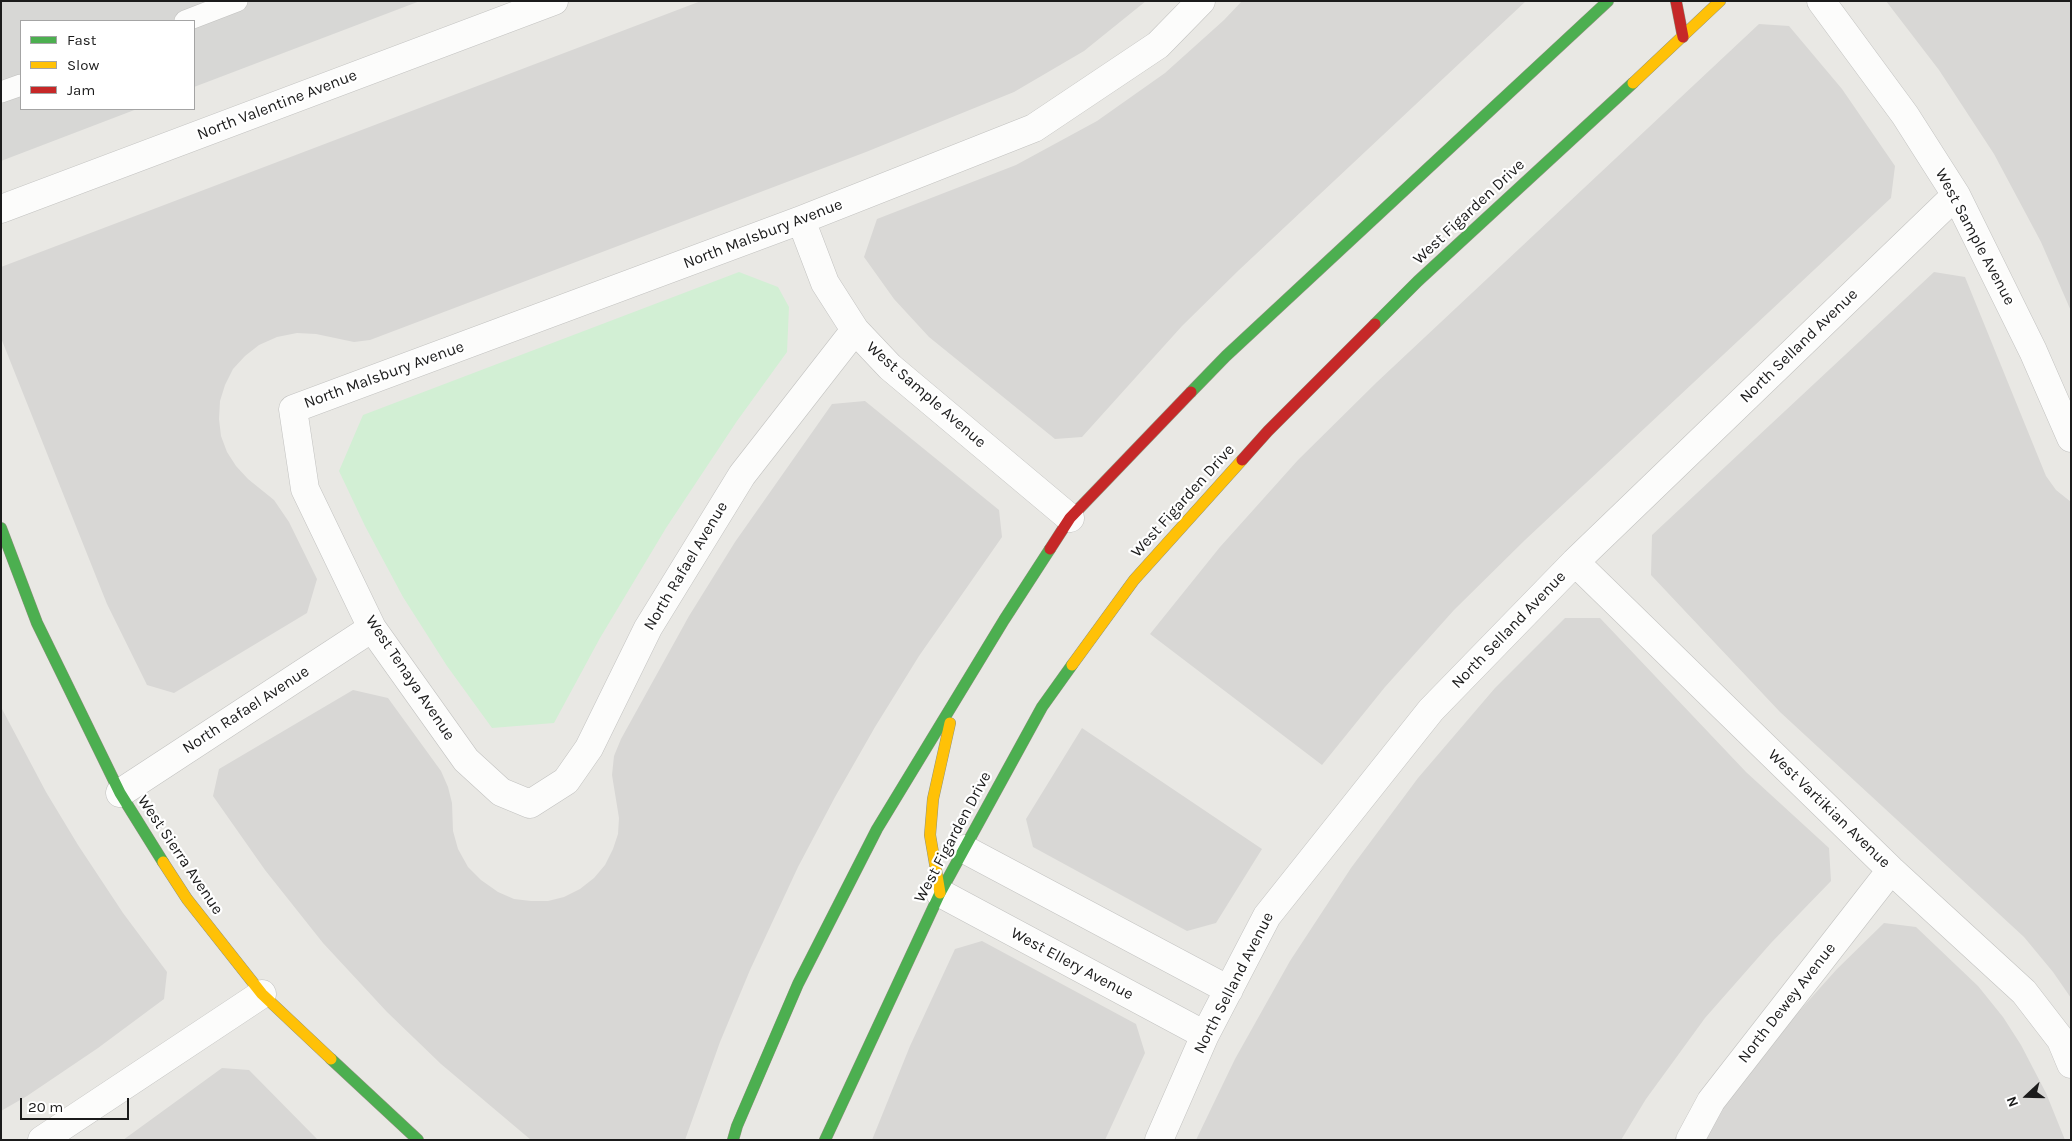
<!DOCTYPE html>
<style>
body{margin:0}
#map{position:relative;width:2072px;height:1141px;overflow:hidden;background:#e9e8e4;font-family:Karla,sans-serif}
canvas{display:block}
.frame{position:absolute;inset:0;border:2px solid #1b1b1b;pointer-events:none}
.legend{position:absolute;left:20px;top:20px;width:175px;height:90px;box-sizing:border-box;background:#fff;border:1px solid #a4a4a4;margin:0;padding:6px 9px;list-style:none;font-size:15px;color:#1b1b1b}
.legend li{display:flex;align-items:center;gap:10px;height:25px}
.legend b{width:25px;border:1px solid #a4a4a4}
.north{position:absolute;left:2002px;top:1071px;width:50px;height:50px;-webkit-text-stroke:4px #fff;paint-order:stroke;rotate:249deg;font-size:14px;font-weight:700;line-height:20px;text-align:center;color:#1b1b1b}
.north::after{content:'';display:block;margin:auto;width:18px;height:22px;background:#1b1b1b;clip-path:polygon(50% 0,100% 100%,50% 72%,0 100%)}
.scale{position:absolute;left:20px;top:1098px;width:109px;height:22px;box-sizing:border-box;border:2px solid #1b1b1b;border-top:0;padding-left:6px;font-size:15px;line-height:18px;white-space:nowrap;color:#1b1b1b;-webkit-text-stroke:4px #fff;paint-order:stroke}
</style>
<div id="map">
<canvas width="2072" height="1141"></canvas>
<div class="frame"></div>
<ul class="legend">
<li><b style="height:6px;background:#4caf50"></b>Fast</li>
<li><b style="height:6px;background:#ffc107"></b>Slow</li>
<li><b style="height:6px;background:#c62828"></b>Jam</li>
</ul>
<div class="north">N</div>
<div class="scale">20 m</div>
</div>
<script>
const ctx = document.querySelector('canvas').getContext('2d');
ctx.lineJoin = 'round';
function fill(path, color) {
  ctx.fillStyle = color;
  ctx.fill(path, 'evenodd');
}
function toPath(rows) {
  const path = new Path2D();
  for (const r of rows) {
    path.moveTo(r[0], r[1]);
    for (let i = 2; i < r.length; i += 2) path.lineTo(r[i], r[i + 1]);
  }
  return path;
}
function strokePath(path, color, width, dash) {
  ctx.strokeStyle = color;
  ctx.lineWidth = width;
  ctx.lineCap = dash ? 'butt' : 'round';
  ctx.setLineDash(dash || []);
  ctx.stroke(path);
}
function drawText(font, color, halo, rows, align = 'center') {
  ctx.font = font + ' Karla,sans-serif';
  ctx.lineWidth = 4.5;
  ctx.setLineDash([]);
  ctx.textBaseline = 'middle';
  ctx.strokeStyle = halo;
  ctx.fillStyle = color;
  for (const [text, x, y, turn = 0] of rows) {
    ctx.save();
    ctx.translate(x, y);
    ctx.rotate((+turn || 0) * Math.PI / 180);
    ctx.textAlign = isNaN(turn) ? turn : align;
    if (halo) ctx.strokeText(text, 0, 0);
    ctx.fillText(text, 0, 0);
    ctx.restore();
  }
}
const residential = toPath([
 [701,1,1146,1,1084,51,1014,92,866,152,370,340,354,342,316,334,297,333,277,337,259,345,245,356,233,369,225,385,220,401,219,419,221,436,227,452,236,466,248,479,274,500,289,522,317,579,307,613,174,693,147,685,107,604,1,338,1,267],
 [1242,1,1526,1,1239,270,1182,326,1082,437,1055,439,929,337,894,299,864,257,877,219,1016,165,1097,121,1165,73,1224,20],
 [1886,1,2071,1,2071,311,2041,242,1994,154,1939,70],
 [1759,24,1789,26,1842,89,1895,166,1891,198,1525,540,1454,610,1385,687,1322,765,1150,634,1220,547,1298,460,1377,382],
 [1934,272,1965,277,2046,476,2056,490,2071,502,2071,998,2053,972,2024,937,1780,712,1651,575,1652,535],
 [865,401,999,510,1002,537,919,656,875,727,835,797,798,867,750,970,720,1042,685,1140,531,1140,441,1064,387,1012,323,943,265,870,213,796,219,769,353,690,388,698,441,771,448,787,452,803,453,831,458,849,468,867,481,880,498,892,514,899,531,901,548,901,564,897,580,889,594,878,605,865,613,849,618,834,619,818,612,775,614,756,621,739,689,616,735,542,832,404],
 [1565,618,1600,618,1746,772,1829,848,1831,881,1771,943,1705,1018,1646,1099,1621,1140,1196,1140,1235,1059,1290,961,1351,868,1418,778,1495,688],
 [1,707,46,792,78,845,123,913,167,972,164,999,98,1048,27,1096,1,1111],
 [1082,728,1262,849,1216,923,1187,931,1033,847,1026,819],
 [1884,923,1916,927,1978,986,2003,1017,2021,1045,2046,1093,2065,1140,1700,1140,1715,1117,1793,1018,1837,969],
 [982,941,1136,1024,1145,1053,1105,1140,872,1140,910,1046,955,949],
 [222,1068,249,1070,318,1140,123,1140]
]);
const religious = toPath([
 [1,1,420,1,194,87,194,21,21,21,21,109,137,109,1,161]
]);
const park = toPath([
 [739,272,778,287,789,307,787,352,737,421,666,528,600,638,554,723,492,728,447,666,403,597,365,526,339,471,363,415]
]);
const lane = toPath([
 [185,21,237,1],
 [1,92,21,85]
]);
const street = toPath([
 [1821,1,1905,115,1956,195,2033,351,2071,438],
 [1,209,554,1],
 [801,220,825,283,855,330,890,367,1070,518],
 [855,330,742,475,648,628,589,748,566,781,530,804,501,792,466,760,372,628,305,489,293,409,801,220,1034,128,1158,45,1201,1],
 [1575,562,1891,870,2024,992,2061,1040,2071,1064],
 [120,793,372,628],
 [964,849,1229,990],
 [940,893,1205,1035],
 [42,1140,262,994],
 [1159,1140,1205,1035,1267,916,1431,710,1575,562,1956,195],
 [1690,1140,1711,1101,1891,870]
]);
const fast = toPath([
 [1375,324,1418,281,1633,83],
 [1191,392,1226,356,1608,1],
 [1,528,37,623,120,793,163,862],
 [331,1059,418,1140],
 [733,1140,737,1126,798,984,877,829,1004,620,1050,549],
 [825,1140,940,893,1042,707,1072,665]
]);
const slow = toPath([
 [1633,83,1720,1],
 [1072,665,1134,580,1242,460],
 [163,862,187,899,262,994,331,1059],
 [940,893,930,835,933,799,950,723]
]);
const jam = toPath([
 [1676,1,1683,37],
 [1242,460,1268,431,1375,324],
 [1050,549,1070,518,1191,392]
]);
const streetNames = [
 ["North Valentine Avenue",277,105,-21],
 ["West Figarden Drive",1469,212,-43],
 ["North Malsbury Avenue",763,234,-21],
 ["West Sample Avenue",1975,237,62],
 ["North Selland Avenue",1799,346,-44],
 ["North Malsbury Avenue",384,375,-20],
 ["West Sample Avenue",926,395,41],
 ["West Figarden Drive",1183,501,-48],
 ["North Rafael Avenue",686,566,-59],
 ["North Selland Avenue",1509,630,-46],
 ["West Tenaya Avenue",410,678,56],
 ["North Rafael Avenue",246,710,-33],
 ["West Vartikian Avenue",1829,809,44],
 ["West Figarden Drive",953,837,-62],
 ["West Sierra Avenue",180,855,56],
 ["West Ellery Avenue",1072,964,28],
 ["North Selland Avenue",1234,983,-63],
 ["North Dewey Avenue",1787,1003,-52]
];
fill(residential, '#d8d7d5');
fill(religious, '#d7d7d5');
fill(park, '#d2efd4');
strokePath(lane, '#c2c2c0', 22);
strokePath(street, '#c2c2c0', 29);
strokePath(fast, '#8f927e', 12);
strokePath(slow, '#8f927e', 12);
strokePath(jam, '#8f927e', 12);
strokePath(lane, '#fcfcfb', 21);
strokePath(street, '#fcfcfb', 28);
strokePath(fast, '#4caf50', 11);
strokePath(slow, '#ffc107', 11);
strokePath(jam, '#c62828', 11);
drawText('16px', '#1b1b1b', '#fff', streetNames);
</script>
